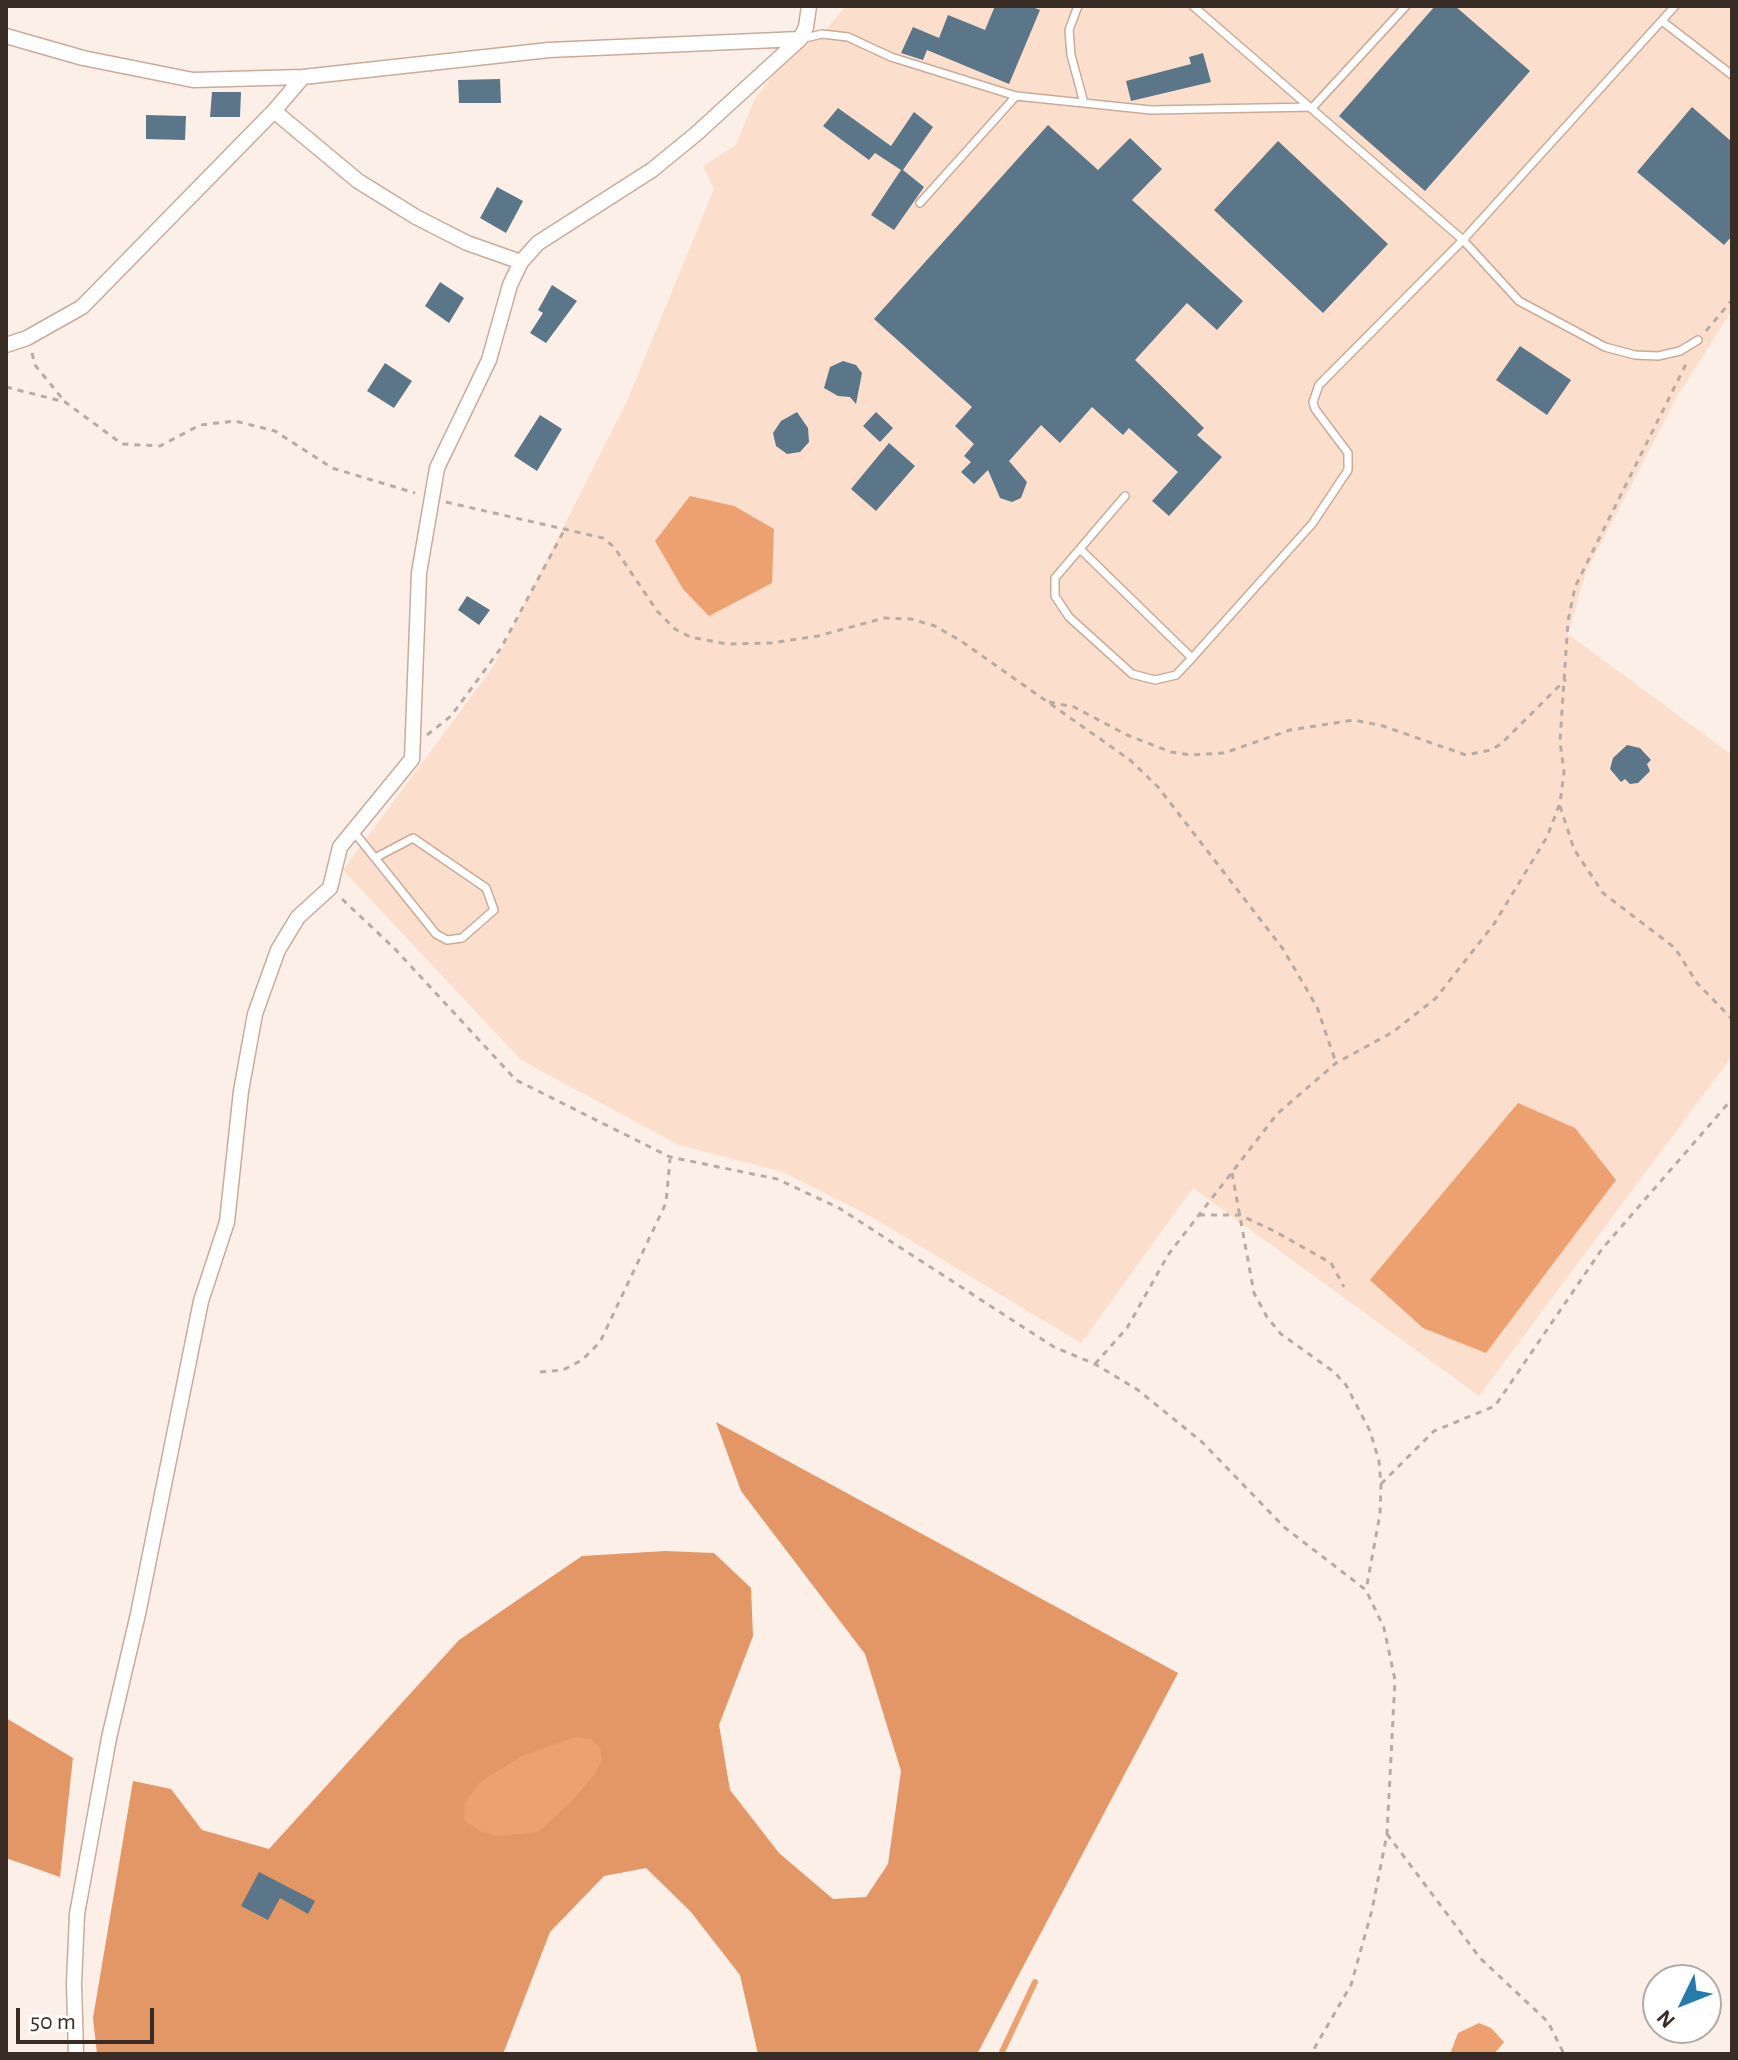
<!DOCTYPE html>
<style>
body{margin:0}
#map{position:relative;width:1738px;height:2060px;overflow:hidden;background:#fcefe8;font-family:"Alegreya Sans",sans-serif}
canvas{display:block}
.frame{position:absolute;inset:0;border:8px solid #382c25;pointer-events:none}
.north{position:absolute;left:1642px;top:1964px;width:80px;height:80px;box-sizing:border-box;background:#fff;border:2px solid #afaba8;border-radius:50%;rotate:227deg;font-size:22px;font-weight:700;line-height:32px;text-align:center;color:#382c25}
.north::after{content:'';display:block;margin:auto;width:28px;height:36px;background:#257cab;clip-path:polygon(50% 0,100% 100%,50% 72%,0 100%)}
.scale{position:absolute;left:16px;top:2008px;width:138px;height:36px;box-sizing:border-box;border:4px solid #382c25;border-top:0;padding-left:10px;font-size:24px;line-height:28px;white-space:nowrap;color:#382c25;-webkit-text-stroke:6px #fff;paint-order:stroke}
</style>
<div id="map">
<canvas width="1738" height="2060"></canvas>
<div class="frame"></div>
<div class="north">N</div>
<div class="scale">50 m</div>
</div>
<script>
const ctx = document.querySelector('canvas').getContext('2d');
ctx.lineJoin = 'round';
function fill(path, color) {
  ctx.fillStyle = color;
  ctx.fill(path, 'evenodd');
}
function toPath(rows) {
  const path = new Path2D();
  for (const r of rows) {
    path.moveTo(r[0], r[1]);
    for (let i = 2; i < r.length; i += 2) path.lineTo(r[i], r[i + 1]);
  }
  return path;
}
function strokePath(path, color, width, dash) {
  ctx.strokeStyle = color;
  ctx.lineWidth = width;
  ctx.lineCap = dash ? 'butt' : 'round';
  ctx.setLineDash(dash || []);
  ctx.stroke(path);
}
const built = toPath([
 [846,6,1732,6,1732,310,1678,395,1586,572,1568,634,1732,755,1732,1056,1479,1396,1193,1188,1081,1343,870,1216,783,1172,679,1145,521,1060,343,870,493,667,627,401,714,189,703,166,736,145,754,100,789,55,822,34]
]);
const forest = toPath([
 [716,1422,1178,1673,977,2054,758,2054,740,1975,691,1912,646,1868,604,1876,550,1932,503,2054,97,2054,93,2018,133,1781,171,1789,202,1830,269,1849,459,1640,582,1556,665,1551,714,1553,751,1588,753,1636,719,1725,730,1790,779,1853,833,1899,866,1897,888,1864,901,1771,865,1654,741,1491],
 [6,1718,73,1758,60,1877,6,1858]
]);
const water = toPath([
 [690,496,734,506,774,529,772,583,709,616,683,589,655,541],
 [1518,1103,1575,1128,1616,1180,1486,1353,1423,1328,1370,1280],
 [575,1737,591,1739,600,1747,602,1761,594,1775,572,1801,538,1832,497,1836,480,1831,464,1820,465,1803,480,1782,522,1756],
 [1479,2023,1491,2028,1504,2042,1494,2054,1450,2054,1458,2033]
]);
const stream = toPath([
 [1001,2054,1035,1982]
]);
const building = toPath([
 [995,6,1030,6,1040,10,1009,84,927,50,923,60,901,53,913,27,939,38,948,15,985,30],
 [1435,6,1455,6,1530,71,1425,191,1339,116],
 [1203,53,1211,82,1131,101,1126,81,1191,64,1189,57],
 [500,79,501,103,459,103,458,80],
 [212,92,241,92,240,117,210,117],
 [1692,107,1732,142,1732,236,1724,245,1637,172],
 [838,108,891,146,914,112,933,127,903,170,924,187,894,230,871,215,901,170,875,153,869,160,823,126],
 [146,115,186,116,185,140,146,139],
 [1048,125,1098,170,1130,138,1162,169,1132,200,1243,301,1217,330,1187,303,1135,360,1204,428,1197,435,1222,457,1169,516,1152,501,1178,472,1129,428,1123,435,1092,407,1060,443,1041,425,1009,461,1027,482,1021,498,1012,502,1000,498,988,470,974,484,961,472,971,462,964,456,974,444,955,426,972,407,874,319],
 [1278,141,1388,244,1323,313,1214,210],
 [497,187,523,201,506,233,480,218],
 [440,282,464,298,449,323,425,306],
 [552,285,577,301,546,343,530,333,543,313,538,310],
 [1520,346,1571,380,1547,415,1496,380],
 [843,361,856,365,862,373,856,404,850,397,838,396,824,388,830,367],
 [385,363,412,381,394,408,367,391],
 [797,412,808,428,809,442,800,452,787,454,776,446,773,433,781,421],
 [876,412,893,428,880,442,863,426],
 [540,415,562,429,537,471,514,456],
 [889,443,915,466,876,511,851,489],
 [467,596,490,610,479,625,458,610],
 [1627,745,1640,748,1651,760,1647,764,1650,771,1638,783,1630,784,1625,779,1621,782,1610,769,1613,758],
 [259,1872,315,1901,308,1914,280,1898,268,1920,241,1906]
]);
const path = toPath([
 [1706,331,1732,300],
 [32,353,35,365,65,402],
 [6,387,65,402,122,444,160,446,200,425,235,421,275,431,332,468,415,493],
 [446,502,603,538,614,547,657,611,675,629,690,637,727,644,771,643,818,636,884,618,911,619,935,626,961,641,1130,760,1158,787,1283,949,1317,1007,1336,1063],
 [1049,702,1074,707,1127,735,1171,752,1191,755,1224,753,1290,730,1354,720,1383,726,1466,755,1491,750,1501,744,1566,679],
 [427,735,451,716,501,648,566,527],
 [1560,806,1574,849,1603,893,1675,948,1697,983,1732,1019],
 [342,899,395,949,516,1080,670,1157,777,1179,839,1208,1054,1347,1095,1364,1138,1390,1202,1442,1284,1527,1366,1590,1384,1628,1395,1680,1387,1834,1372,1910,1351,1985,1311,2054],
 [1232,1173,1254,1293,1267,1317,1281,1334,1334,1372,1346,1385,1370,1431,1379,1461,1381,1484,1380,1514,1366,1590],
 [1199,1215,1240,1215,1274,1231,1331,1263,1344,1287],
 [1095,1364,1127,1328,1168,1255,1277,1114,1336,1063,1393,1032,1436,998,1494,924,1547,837,1560,803,1564,772,1560,741,1568,621,1575,587,1688,360],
 [540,1372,563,1370,582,1360,600,1342,666,1203,670,1159],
 [1381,1484,1434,1431,1495,1406,1602,1249,1732,1099],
 [1387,1834,1480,1958,1548,2022,1564,2054]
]);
const service = toPath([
 [1078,6,1069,30,1071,55,1084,103],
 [1193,6,1463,240,1519,301,1605,347,1635,355,1658,356,1680,351,1698,340],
 [1662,21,1732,75],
 [801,39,822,34,848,37,891,57,1016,96,1151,110,1313,107,1406,6],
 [920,203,1016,96],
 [1125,496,1055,578,1055,596,1069,617,1132,674,1155,680,1176,675,1192,658,1312,524,1348,470,1348,453,1315,409,1313,402,1319,385,1463,240,1675,6],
 [1080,549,1192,658],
 [354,832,375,858,436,934,447,940,462,938,494,910,486,888,413,838,375,858]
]);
const minor = toPath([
 [6,36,83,58,193,80,303,77,549,50,800,39],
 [274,111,358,181,416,217,467,243,521,262],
 [6,345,27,338,82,307,274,111,303,77],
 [76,2054,74,1984,77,1914,109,1738,138,1614,201,1301,227,1222,241,1091,255,1014,278,950,298,917,330,888,340,847,412,759,419,573,437,468,489,360,510,285,521,262,538,243,652,170,696,134,800,39,806,27,809,6]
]);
fill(built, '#fcdecc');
fill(forest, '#e39767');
fill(water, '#eda171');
strokePath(stream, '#eda171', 6);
fill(building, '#5b7688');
strokePath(service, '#c8ab9a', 10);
strokePath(minor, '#c8ab9a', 17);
strokePath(path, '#b7aba4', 3, [6, 6]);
strokePath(service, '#fff', 7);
strokePath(minor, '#fff', 14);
</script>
